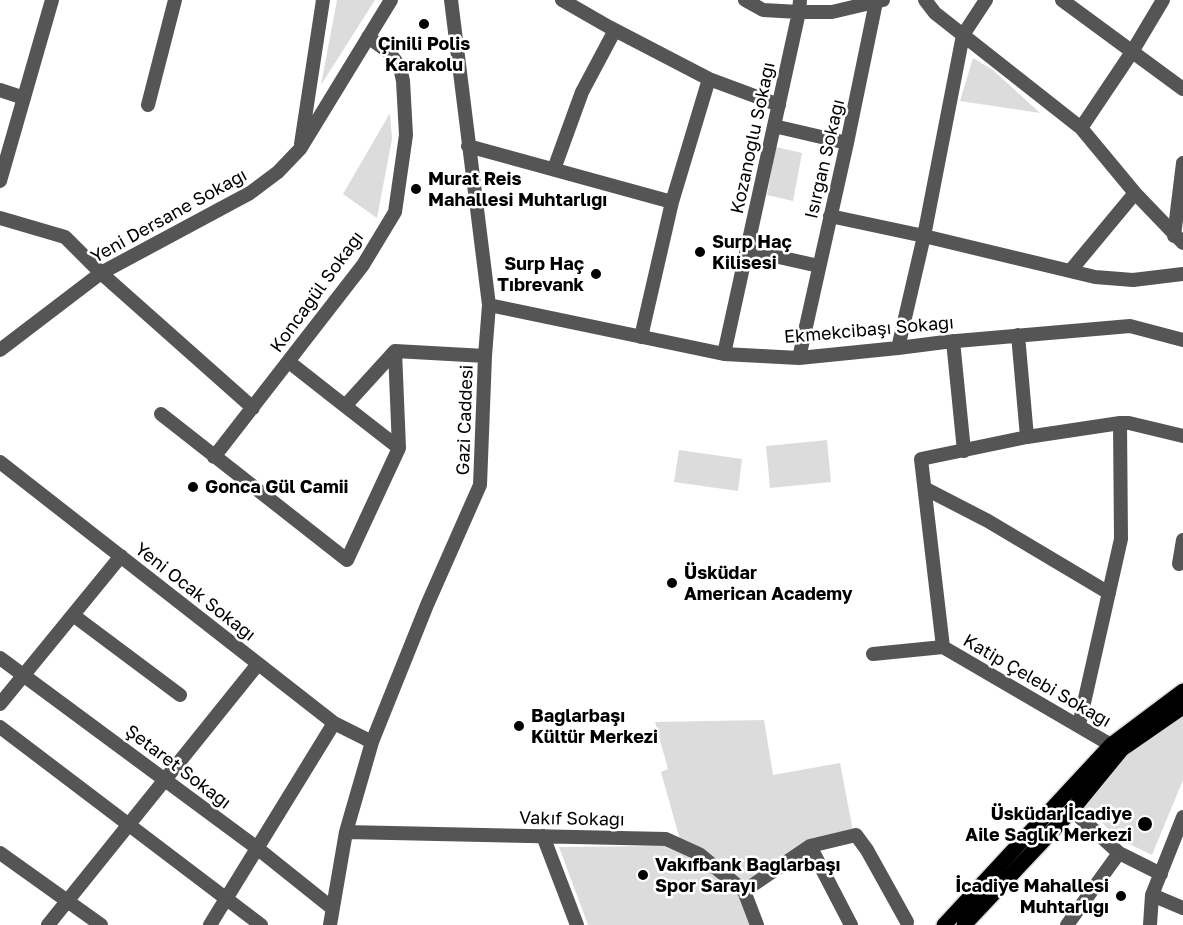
<!DOCTYPE html>
<meta charset="utf-8">
<style>
body{margin:0}
canvas{display:block;background:#fff}
</style>
<canvas width="1183" height="925"></canvas>
<script>
const ctx = document.querySelector('canvas').getContext('2d');
ctx.lineJoin = 'round';
function fill(path, color) {
  ctx.fillStyle = color;
  ctx.fill(path, 'evenodd');
}
function toPath(rows) {
  const path = new Path2D();
  for (const r of rows) {
    path.moveTo(r[0], r[1]);
    for (let i = 2; i < r.length; i += 2) path.lineTo(r[i], r[i + 1]);
  }
  return path;
}
function strokePath(path, color, width, dash) {
  ctx.strokeStyle = color;
  ctx.lineWidth = width;
  ctx.lineCap = dash ? 'butt' : 'round';
  ctx.setLineDash(dash || []);
  ctx.stroke(path);
}
function drawText(font, color, halo, rows, align = 'center') {
  ctx.font = font + ' "Golos Text",sans-serif';
  ctx.lineWidth = 5;
  ctx.setLineDash([]);
  ctx.textBaseline = 'middle';
  ctx.strokeStyle = halo;
  ctx.fillStyle = color;
  for (const [text, x, y, turn = 0] of rows) {
    ctx.save();
    ctx.translate(x, y);
    ctx.rotate((+turn || 0) * Math.PI / 180);
    ctx.textAlign = isNaN(turn) ? turn : align;
    if (halo) ctx.strokeText(text, 0, 0);
    ctx.fillText(text, 0, 0);
    ctx.restore();
  }
}
const green = toPath([
 [337,0,375,0,321,85],
 [973,58,993,70,1040,113,960,101],
 [390,113,392,139,377,218,343,194],
 [776,147,802,153,793,201,767,195],
 [827,440,831,482,770,488,766,446],
 [679,450,742,459,738,491,674,482],
 [1183,716,1183,780,1152,855,1119,839,1081,803,1120,758],
 [764,720,773,775,840,763,853,831,744,887,680,840,661,772,668,769,655,722],
 [665,846,696,858,737,892,750,925,588,925,559,847]
]);
const minor = toPath([
 [562,0,609,27,709,79,779,105],
 [745,0,763,10,799,12,832,12,883,0],
 [925,0,935,13,1081,128,1135,193,1183,243],
 [1062,0,1183,89],
 [0,90,24,98],
 [148,105,175,0],
 [774,126,847,143],
 [1081,128,1132,52,1163,0],
 [301,144,323,0],
 [468,146,672,202],
 [554,169,582,92,615,30],
 [0,181,52,0],
 [830,216,924,236,1095,277,1133,280,1183,274],
 [0,218,65,237,101,273,253,408],
 [1174,236,1183,163],
 [747,250,819,266],
 [1071,270,1135,193],
 [489,305,724,354,799,358,898,348,945,342,1130,326,1183,340],
 [1018,335,1027,437],
 [641,337,672,202,709,79],
 [953,341,964,451],
 [898,348,924,236,963,35,986,0],
 [0,350,101,273,250,193,278,172,300,149,391,0],
 [724,354,799,12,800,0],
 [799,358,847,143,876,2],
 [289,362,345,406,395,351,485,356],
 [345,406,399,448],
 [161,414,347,560,399,448,395,351],
 [214,457,363,265,395,212,406,135,403,81,400,67,389,52,368,37],
 [0,462,334,723,372,742],
 [926,489,988,521,1109,593],
 [1179,564,1183,540],
 [73,615,180,695],
 [873,654,943,647],
 [0,658,257,848,332,908],
 [0,704,121,556],
 [1079,725,1121,539,1120,423],
 [0,727,261,925],
 [1120,748,1111,745,943,647,921,459,1027,437,1120,423,1129,423,1183,436],
 [1072,810,1119,853,1161,874],
 [346,832,666,839,699,854,744,891,757,925],
 [543,836,577,925],
 [810,846,851,925],
 [0,853,101,925],
 [744,891,810,846,856,835,867,850,907,922],
 [1152,895,1183,908],
 [48,925,258,664],
 [210,925,334,723],
 [330,925,346,832,372,742,427,605,480,485,485,356,489,305,451,0],
 [1067,925,1119,853],
 [1150,925,1152,895,1183,817]
]);
const major = toPath([
 [944,925,1111,745,1183,691],
 [964,925,1072,810,1122,749,1183,707]
]);
const markers = [
 [424,24,6,"#000"],
 [416,189,6,"#000"],
 [700,252,6,"#000"],
 [596,274,6,"#000"],
 [193,487,6,"#000"],
 [672,583,6,"#000"],
 [519,726,6,"#000"],
 [1145,824,8,"#000"],
 [643,875,6,"#000"],
 [1121,896,6,"#000"]
];
const poiNames = [
 ["Çinili Polis",424,44,"center"],
 ["Karakolu",424,65,"center"],
 ["Murat Reis",428,179],
 ["Mahallesi Muhtarlığı",428,200],
 ["Surp Haç",712,242],
 ["Kilisesi",712,263],
 ["Surp Haç",584,264,"right"],
 ["Tıbrevank",584,285,"right"],
 ["Gonca Gül Camii",205,487],
 ["Üsküdar",684,573],
 ["American Academy",684,594],
 ["Bağlarbaşı",531,716],
 ["Kültür Merkezi",531,737],
 ["Üsküdar İcadiye",1132,814,"right"],
 ["Aile Sağlık Merkezi",1132,835,"right"],
 ["Vakıfbank Bağlarbaşı",655,865],
 ["Spor Sarayı",655,886],
 ["İcadiye Mahallesi",1109,886,"right"],
 ["Muhtarlığı",1109,907,"right"]
];
const streetNames = [
 ["Kozanoğlu Sokağı",753,138,-78],
 ["Isırgan Sokağı",825,159,-77],
 ["Yeni Dersane Sokağı",169,216,-29],
 ["Koncagül Sokağı",317,292,-54],
 ["Ekmekcibaşı Sokağı",869,330,-5],
 ["Gazi Caddesi",465,420,-88],
 ["Yeni Ocak Sokağı",195,592,38],
 ["Katip Çelebi Sokağı",1037,681,30],
 ["Şetaret Sokağı",178,767,37],
 ["Vakıf Sokağı",572,819,1]
];
fill(green, '#dcdcdc');
strokePath(major, '#dbdbdb', 18);
strokePath(minor, '#555', 14);
strokePath(major, '#000', 15);
for (const [x, y, r, color] of markers) {
  const dot = new Path2D();
  dot.arc(x, y, r, 0, 2 * Math.PI);
  ctx.fillStyle = color;
  ctx.fill(dot);
  strokePath(dot, '#fff', 2);
}
drawText('bold 18px', '#000', '#fff', poiNames, 'left');
drawText('18px', '#000', '#fff', streetNames);
</script>
